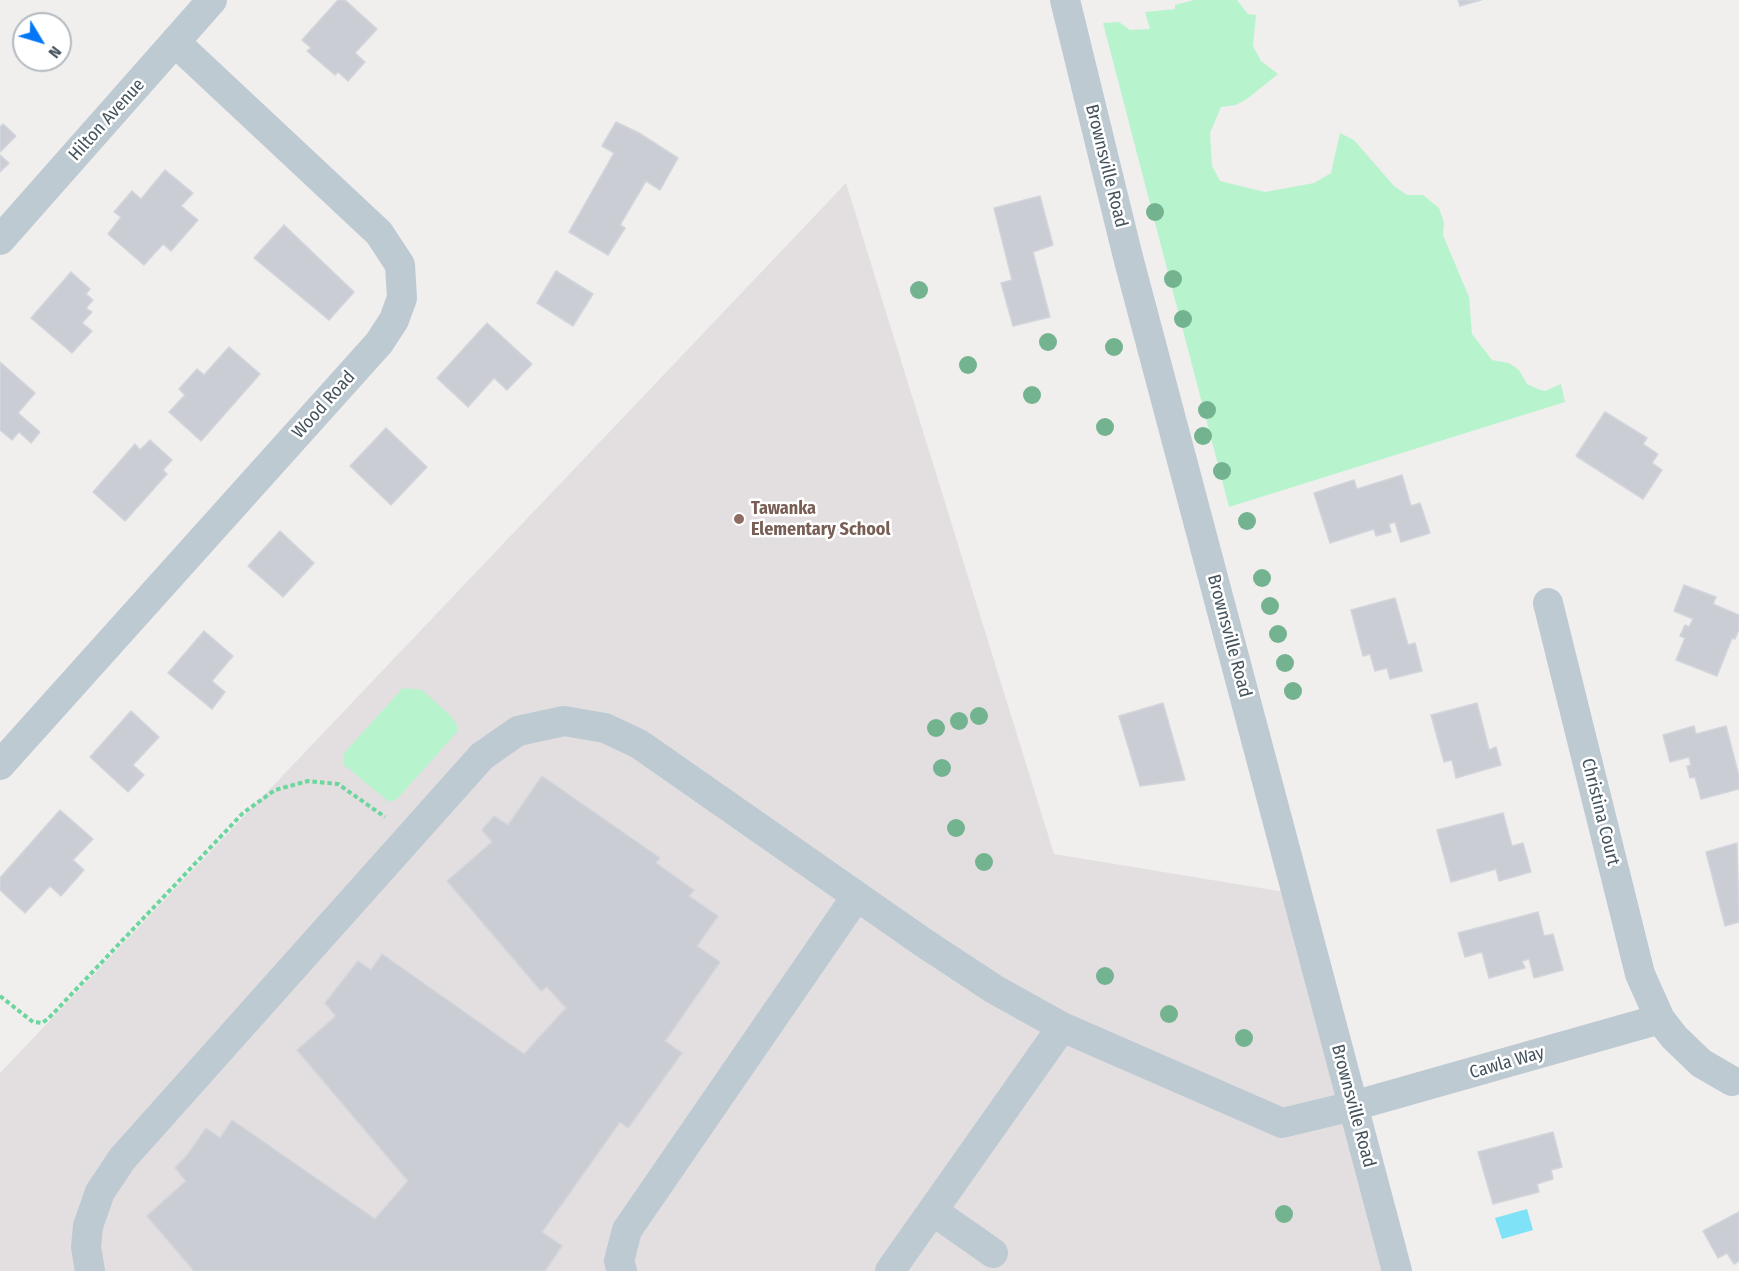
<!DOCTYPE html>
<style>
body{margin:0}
#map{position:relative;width:1739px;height:1271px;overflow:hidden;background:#f1eeee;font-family:"Fira Sans Condensed",sans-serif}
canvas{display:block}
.north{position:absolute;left:12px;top:12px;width:60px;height:60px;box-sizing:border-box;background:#fff;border:2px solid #b4babf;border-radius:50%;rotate:128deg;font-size:16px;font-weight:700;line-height:24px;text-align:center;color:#44535e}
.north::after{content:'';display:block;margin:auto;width:21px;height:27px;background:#0477f6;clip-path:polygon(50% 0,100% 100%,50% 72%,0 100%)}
</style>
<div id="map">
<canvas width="1739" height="1271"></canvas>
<div class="north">N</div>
</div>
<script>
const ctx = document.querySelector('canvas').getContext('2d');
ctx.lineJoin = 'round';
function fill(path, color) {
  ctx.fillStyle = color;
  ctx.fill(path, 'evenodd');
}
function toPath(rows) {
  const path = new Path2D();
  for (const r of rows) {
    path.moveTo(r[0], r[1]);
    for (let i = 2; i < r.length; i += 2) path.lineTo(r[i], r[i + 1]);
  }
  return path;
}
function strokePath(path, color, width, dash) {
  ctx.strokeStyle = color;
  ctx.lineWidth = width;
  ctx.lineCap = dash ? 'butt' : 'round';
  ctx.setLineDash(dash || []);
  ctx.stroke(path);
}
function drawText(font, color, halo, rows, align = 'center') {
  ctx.font = font + ' "Fira Sans Condensed",sans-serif';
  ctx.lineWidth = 5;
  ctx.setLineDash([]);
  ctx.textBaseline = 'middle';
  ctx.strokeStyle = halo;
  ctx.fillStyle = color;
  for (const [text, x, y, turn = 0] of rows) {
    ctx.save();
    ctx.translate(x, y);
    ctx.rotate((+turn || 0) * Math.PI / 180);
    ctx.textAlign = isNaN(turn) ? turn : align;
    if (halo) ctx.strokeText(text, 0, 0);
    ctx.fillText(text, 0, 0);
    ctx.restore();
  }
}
const education = toPath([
 [846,183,1054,854,1297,894,1398,1271,0,1271,0,1073]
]);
const green = toPath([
 [1194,0,1237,0,1248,14,1256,15,1253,46,1261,61,1278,74,1247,99,1236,105,1221,107,1210,133,1212,166,1220,181,1265,192,1314,183,1331,173,1340,133,1354,140,1394,186,1407,195,1423,195,1439,208,1444,223,1443,235,1469,297,1472,334,1492,360,1509,363,1519,370,1527,384,1538,389,1545,391,1561,384,1565,402,1229,507,1103,23,1119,22,1130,30,1150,29,1145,12,1175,9,1175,5],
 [403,688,422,690,451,716,456,723,458,731,397,799,389,802,343,764,344,753]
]);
const water = toPath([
 [1527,1209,1533,1230,1502,1239,1495,1218]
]);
const building = toPath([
 [338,0,345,0,377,29,355,53,365,62,348,81,338,72,335,75,307,51,311,48,302,40,338,0],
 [1458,0,1481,0,1460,6,1458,0],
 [616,122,639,133,678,158,660,190,646,181,620,225,625,228,608,255,569,232,614,153,602,146,616,122],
 [3,124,16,136,0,152,0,127,3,124],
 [0,155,9,163,0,172,0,155],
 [165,170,193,193,181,206,198,220,171,251,163,244,144,265,108,234,121,217,114,212,132,191,141,199,165,170],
 [1040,196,1053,245,1033,252,1050,317,1013,326,1001,283,1012,280,994,208,1040,196],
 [284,225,354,292,329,320,254,258,284,225],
 [556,271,593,294,573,326,537,303,556,271],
 [71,272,90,289,86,294,93,300,86,308,92,312,82,323,92,331,72,353,31,318,71,272],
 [487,323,532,364,507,390,494,378,468,407,437,378,487,323],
 [229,347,260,374,201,441,169,412,185,395,179,389,197,369,204,375,229,347],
 [0,362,35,393,18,413,40,432,31,443,19,432,12,440,0,430,0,362],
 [1605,412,1647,438,1643,444,1658,454,1652,463,1662,470,1643,499,1576,456,1605,412],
 [386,428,427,467,391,505,350,466,386,428],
 [150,440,172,460,163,470,167,474,125,521,93,492,135,444,140,450,150,440],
 [1402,475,1411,506,1420,503,1430,533,1401,542,1395,522,1389,524,1391,532,1376,536,1374,529,1330,543,1314,493,1354,480,1357,489,1402,475],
 [280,531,314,563,283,597,248,566,280,531],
 [1684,585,1716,597,1713,604,1739,615,1739,629,1735,639,1732,638,1717,676,1676,660,1685,638,1680,636,1685,625,1689,627,1693,619,1674,611,1684,585],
 [1395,598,1408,645,1415,643,1422,671,1390,679,1387,668,1375,671,1370,654,1363,656,1351,610,1395,598],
 [204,631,233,656,212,681,225,692,212,709,168,673,204,631],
 [1163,703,1185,780,1140,786,1119,716,1163,703],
 [1477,703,1489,750,1496,747,1501,765,1456,778,1452,760,1444,762,1431,715,1477,703],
 [131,711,159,737,133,765,144,775,128,792,90,757,131,711],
 [1694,726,1696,734,1726,726,1739,776,1739,789,1701,799,1695,777,1690,778,1687,766,1691,765,1689,757,1670,762,1663,735,1694,726],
 [542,776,660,858,656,863,694,890,689,896,718,916,697,946,720,962,665,1041,682,1053,628,1128,620,1122,542,1232,562,1246,545,1271,194,1271,147,1216,186,1181,175,1168,188,1154,206,1128,220,1138,232,1120,375,1219,408,1181,297,1050,336,1016,325,1003,358,961,371,970,382,954,524,1054,566,1008,547,987,541,991,447,881,492,842,482,830,494,816,508,825,542,776],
 [60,810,93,839,73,860,84,870,61,896,50,886,25,913,0,890,0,878,60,810],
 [1503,813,1512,846,1523,843,1531,872,1499,881,1496,869,1451,882,1437,830,1503,813],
 [1737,843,1739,922,1725,926,1706,852,1737,843],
 [1538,912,1544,936,1553,934,1563,970,1534,978,1529,959,1522,961,1525,968,1489,978,1482,952,1465,957,1458,933,1538,912],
 [1553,1132,1562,1167,1551,1170,1553,1179,1537,1184,1539,1192,1493,1204,1478,1152,1553,1132],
 [1739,1212,1739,1261,1734,1264,1727,1253,1718,1258,1703,1231,1739,1212]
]);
const path = toPath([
 [0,996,33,1022,42,1023,48,1019,243,813,275,790,308,781,338,784,385,817]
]);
const minor = toPath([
 [1065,0,1128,257,1397,1271],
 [0,240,212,0],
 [1548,603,1640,974,1660,1019,1674,1037,1701,1063,1732,1081],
 [0,765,379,343,394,320,402,298,400,265,379,233,176,43],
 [933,1211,993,1253],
 [90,1271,86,1247,88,1226,100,1192,122,1159,482,756,518,731,564,721,605,728,639,744,924,943,994,989,1062,1027,1282,1123,1353,1106,1660,1019],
 [622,1271,619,1261,627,1230,856,897],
 [890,1271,1062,1027]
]);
const trees = [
 [1155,212],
 [1173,279],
 [919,290],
 [1183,319],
 [1048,342],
 [1114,347],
 [968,365],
 [1032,395],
 [1207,410],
 [1105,427],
 [1203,436],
 [1222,471],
 [1247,521],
 [1262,578],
 [1270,606],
 [1278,634],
 [1285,663],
 [1293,691],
 [979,716],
 [959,721],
 [936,728],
 [942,768],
 [956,828],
 [984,862],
 [1105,976],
 [1169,1014],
 [1244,1038],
 [1284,1214]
];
const markers = [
 [739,519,6,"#8d6e63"]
];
const streetNames = [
 ["Hilton Avenue",107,120,-48],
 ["Brownsville Road",1106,166,76],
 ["Wood Road",324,405,-48],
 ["Brownsville Road",1229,636,75],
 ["Christina Court",1600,812,76],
 ["Cawla Way",1507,1063,-16],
 ["Brownsville Road",1353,1106,75]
];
const educationNames = [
 ["Tawanka",751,509],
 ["Elementary School",751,530]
];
fill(education, '#e3dfe0');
fill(green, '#b7f4cd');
fill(water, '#7fe2f6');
fill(building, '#caced4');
strokePath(building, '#d2d5db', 1.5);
strokePath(path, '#6bd69d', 4, [4.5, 3]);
strokePath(minor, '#bdcad2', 30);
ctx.fillStyle = '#73b38f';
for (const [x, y] of trees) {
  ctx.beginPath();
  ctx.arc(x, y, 9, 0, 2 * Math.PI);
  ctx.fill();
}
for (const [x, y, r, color] of markers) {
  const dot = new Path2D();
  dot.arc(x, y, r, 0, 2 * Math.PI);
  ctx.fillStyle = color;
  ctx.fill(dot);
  strokePath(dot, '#fff', 2);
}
drawText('18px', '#44535e', '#fff', streetNames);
drawText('bold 18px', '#785e54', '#fff', educationNames, 'left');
</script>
